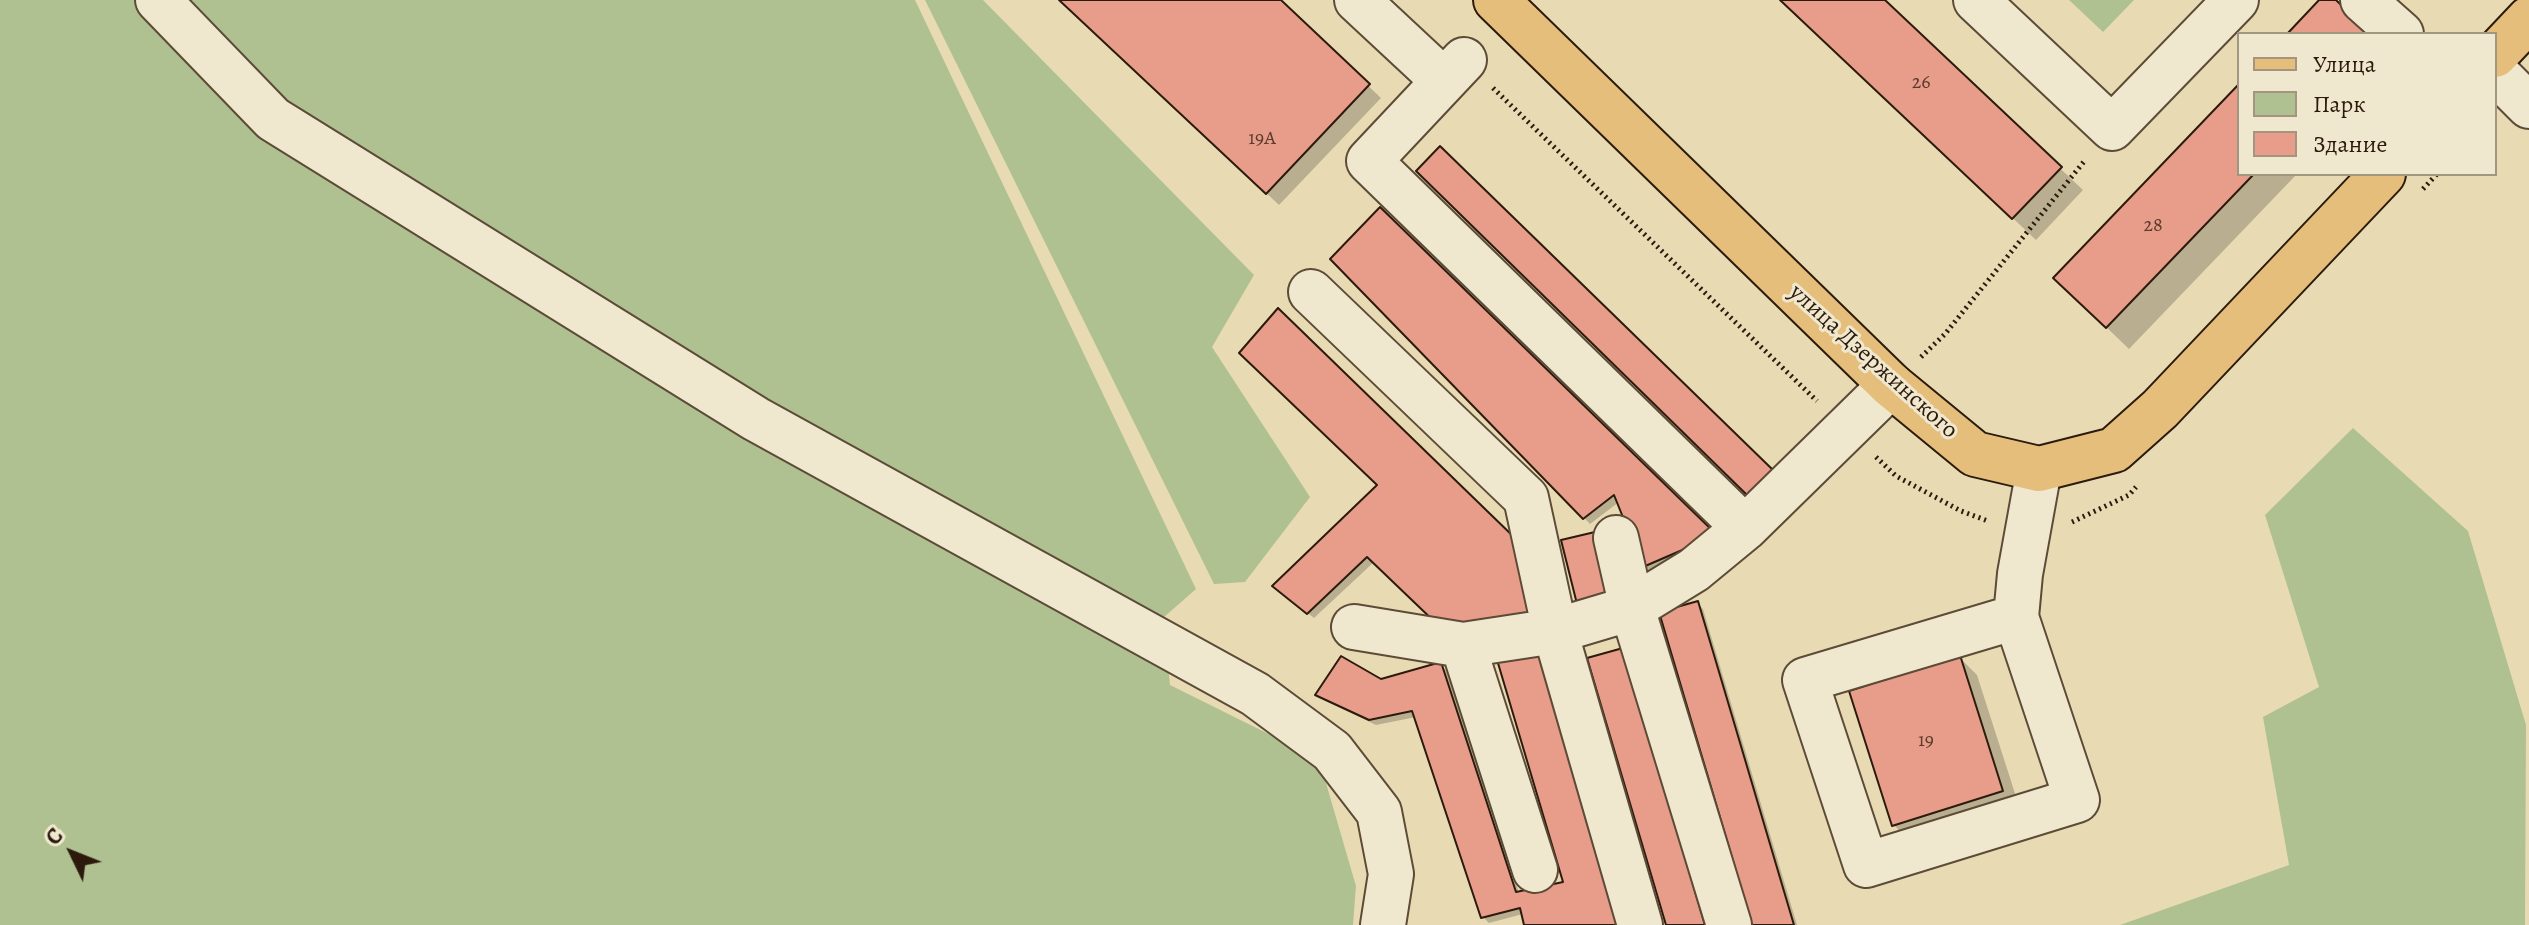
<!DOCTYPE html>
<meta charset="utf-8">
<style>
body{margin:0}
#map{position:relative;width:2529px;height:925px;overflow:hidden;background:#e8dbb4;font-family:Alegreya,serif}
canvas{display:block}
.legend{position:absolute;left:2237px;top:32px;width:260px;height:144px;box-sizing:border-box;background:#f0e8ce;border:2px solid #a29681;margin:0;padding:10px 14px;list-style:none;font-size:24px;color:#2c1b0d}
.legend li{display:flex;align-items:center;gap:16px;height:40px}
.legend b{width:40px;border:2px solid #a29681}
.north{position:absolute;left:32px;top:813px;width:80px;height:80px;-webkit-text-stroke:6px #f0e8ce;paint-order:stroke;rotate:313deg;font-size:22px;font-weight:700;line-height:32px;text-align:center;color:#2c1b0d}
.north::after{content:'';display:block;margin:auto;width:28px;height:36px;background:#2c1b0d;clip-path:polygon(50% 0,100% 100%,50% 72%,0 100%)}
</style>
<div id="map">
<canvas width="2529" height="925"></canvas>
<ul class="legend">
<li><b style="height:10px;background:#e4be7a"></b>Улица</li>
<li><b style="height:22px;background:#b0c191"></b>Парк</li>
<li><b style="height:22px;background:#e79d8a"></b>Здание</li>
</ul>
<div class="north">С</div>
</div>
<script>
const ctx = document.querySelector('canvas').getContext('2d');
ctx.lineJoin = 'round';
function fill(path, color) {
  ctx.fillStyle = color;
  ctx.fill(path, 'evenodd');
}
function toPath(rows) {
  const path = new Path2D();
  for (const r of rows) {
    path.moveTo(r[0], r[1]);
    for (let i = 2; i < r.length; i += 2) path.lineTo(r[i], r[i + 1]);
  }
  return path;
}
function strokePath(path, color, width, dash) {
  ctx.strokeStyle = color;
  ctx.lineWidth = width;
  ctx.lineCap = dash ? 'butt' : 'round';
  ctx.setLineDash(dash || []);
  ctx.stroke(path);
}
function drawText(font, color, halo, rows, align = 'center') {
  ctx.font = font + ' Alegreya,serif';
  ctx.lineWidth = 6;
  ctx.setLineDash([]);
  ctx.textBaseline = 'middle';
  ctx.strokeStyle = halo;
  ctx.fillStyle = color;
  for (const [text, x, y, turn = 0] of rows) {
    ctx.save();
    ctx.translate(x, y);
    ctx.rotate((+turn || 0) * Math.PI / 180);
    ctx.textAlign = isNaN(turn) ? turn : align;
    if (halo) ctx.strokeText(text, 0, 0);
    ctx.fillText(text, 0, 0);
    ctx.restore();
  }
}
const green = toPath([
 [0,0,915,0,1196,589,1163,618,1170,685,1319,759,1356,886,1353,925,0,925],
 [925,0,983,0,1254,275,1212,347,1310,497,1245,582,1214,584],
 [2069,0,2134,0,2103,32],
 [2353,428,2468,531,2526,725,2525,925,2120,925,2289,865,2263,717,2319,687,2265,515]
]);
const shadow = toPath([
 [1061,0,1278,0,1381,98,1279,205],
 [1782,0,1882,0,2083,190,2036,240],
 [2239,87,2239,174,2297,174,2129,349,2078,300],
 [1332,259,1720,542,1651,572,1645,566,1619,502,1590,524],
 [1380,485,1516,542,1374,562,1314,618,1281,592],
 [1697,603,1703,609,1797,925,1754,925],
 [1622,650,1708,925,1668,925],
 [1959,657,1977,675,2020,809,1912,844,1894,825,1852,692],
 [1440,664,1446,670,1519,893,1623,925,1526,925,1523,914,1489,923,1483,917,1416,717,1376,725,1324,700,1318,695]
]);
const building = toPath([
 [1059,0,1281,0,1370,84,1266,194,1059,0],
 [1780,0,1885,0,2062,167,2012,219,1780,0],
 [2319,0,2336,0,2371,34,2287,34,2319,0],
 [2239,84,2239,174,2254,174,2106,328,2053,278,2239,84],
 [1440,146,1773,470,1748,496,1416,171,1440,146],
 [1380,207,1717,535,1643,567,1614,495,1583,519,1330,259,1380,207],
 [1278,308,1517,540,1537,617,1440,627,1367,557,1307,614,1272,586,1377,485,1239,353,1278,308],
 [1595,532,1611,600,1578,608,1561,540,1595,532],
 [1698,601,1794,925,1752,925,1659,612,1698,601],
 [1537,645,1620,925,1524,925,1520,908,1481,918,1412,711,1369,720,1315,695,1341,656,1381,679,1441,662,1516,892,1563,882,1495,653,1537,645],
 [1623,648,1705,925,1666,925,1587,658,1623,648],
 [1960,655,2003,791,1892,826,1849,691,1960,655]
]);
const path = toPath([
 [1493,88,1817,401],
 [2423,189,2437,174],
 [1921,357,1945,334,2086,159],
 [1876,457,1896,476,1961,511,1988,521],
 [2072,522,2129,495,2136,487]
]);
const minor = toPath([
 [158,0,273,119,756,419,1255,694,1332,751,1379,812,1391,874,1383,925],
 [1357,0,1444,81],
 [1976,0,2112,128,2236,0],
 [2363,0,2401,34],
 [1464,60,1369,161,1745,528],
 [2495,72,2529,106],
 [1311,292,1526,498,1555,631,1463,645,1535,870],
 [1616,538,1632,608,1555,631,1640,925],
 [2016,617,1805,680,1866,865,2077,800,2016,617,2020,574,2039,469],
 [1354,627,1463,645],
 [1729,925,1632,608,1694,570,1745,528,1891,385]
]);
const major = toPath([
 [1496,0,1891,385,1975,454,2039,469,2114,450,2160,409,2383,174],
 [2495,55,2529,19]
]);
const numberNames = [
 ["26",1921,83],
 ["19А",1262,139],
 ["28",2153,226],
 ["19",1926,741]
];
const streetNames = [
 ["улица Дзержинского",1873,362,42]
];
fill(green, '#b0c191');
fill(shadow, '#0003');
fill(building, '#e79d8a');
strokePath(building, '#2c1b0d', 2);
strokePath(minor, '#5b4b37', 48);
strokePath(major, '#2c1b0d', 48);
strokePath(path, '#2c1b0d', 5, [2, 4]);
strokePath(minor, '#f0e8ce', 44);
strokePath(major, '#e4be7a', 44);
drawText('20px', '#5b3c2c', null, numberNames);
drawText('24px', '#2c1b0d', '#f0e8ce', streetNames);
</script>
